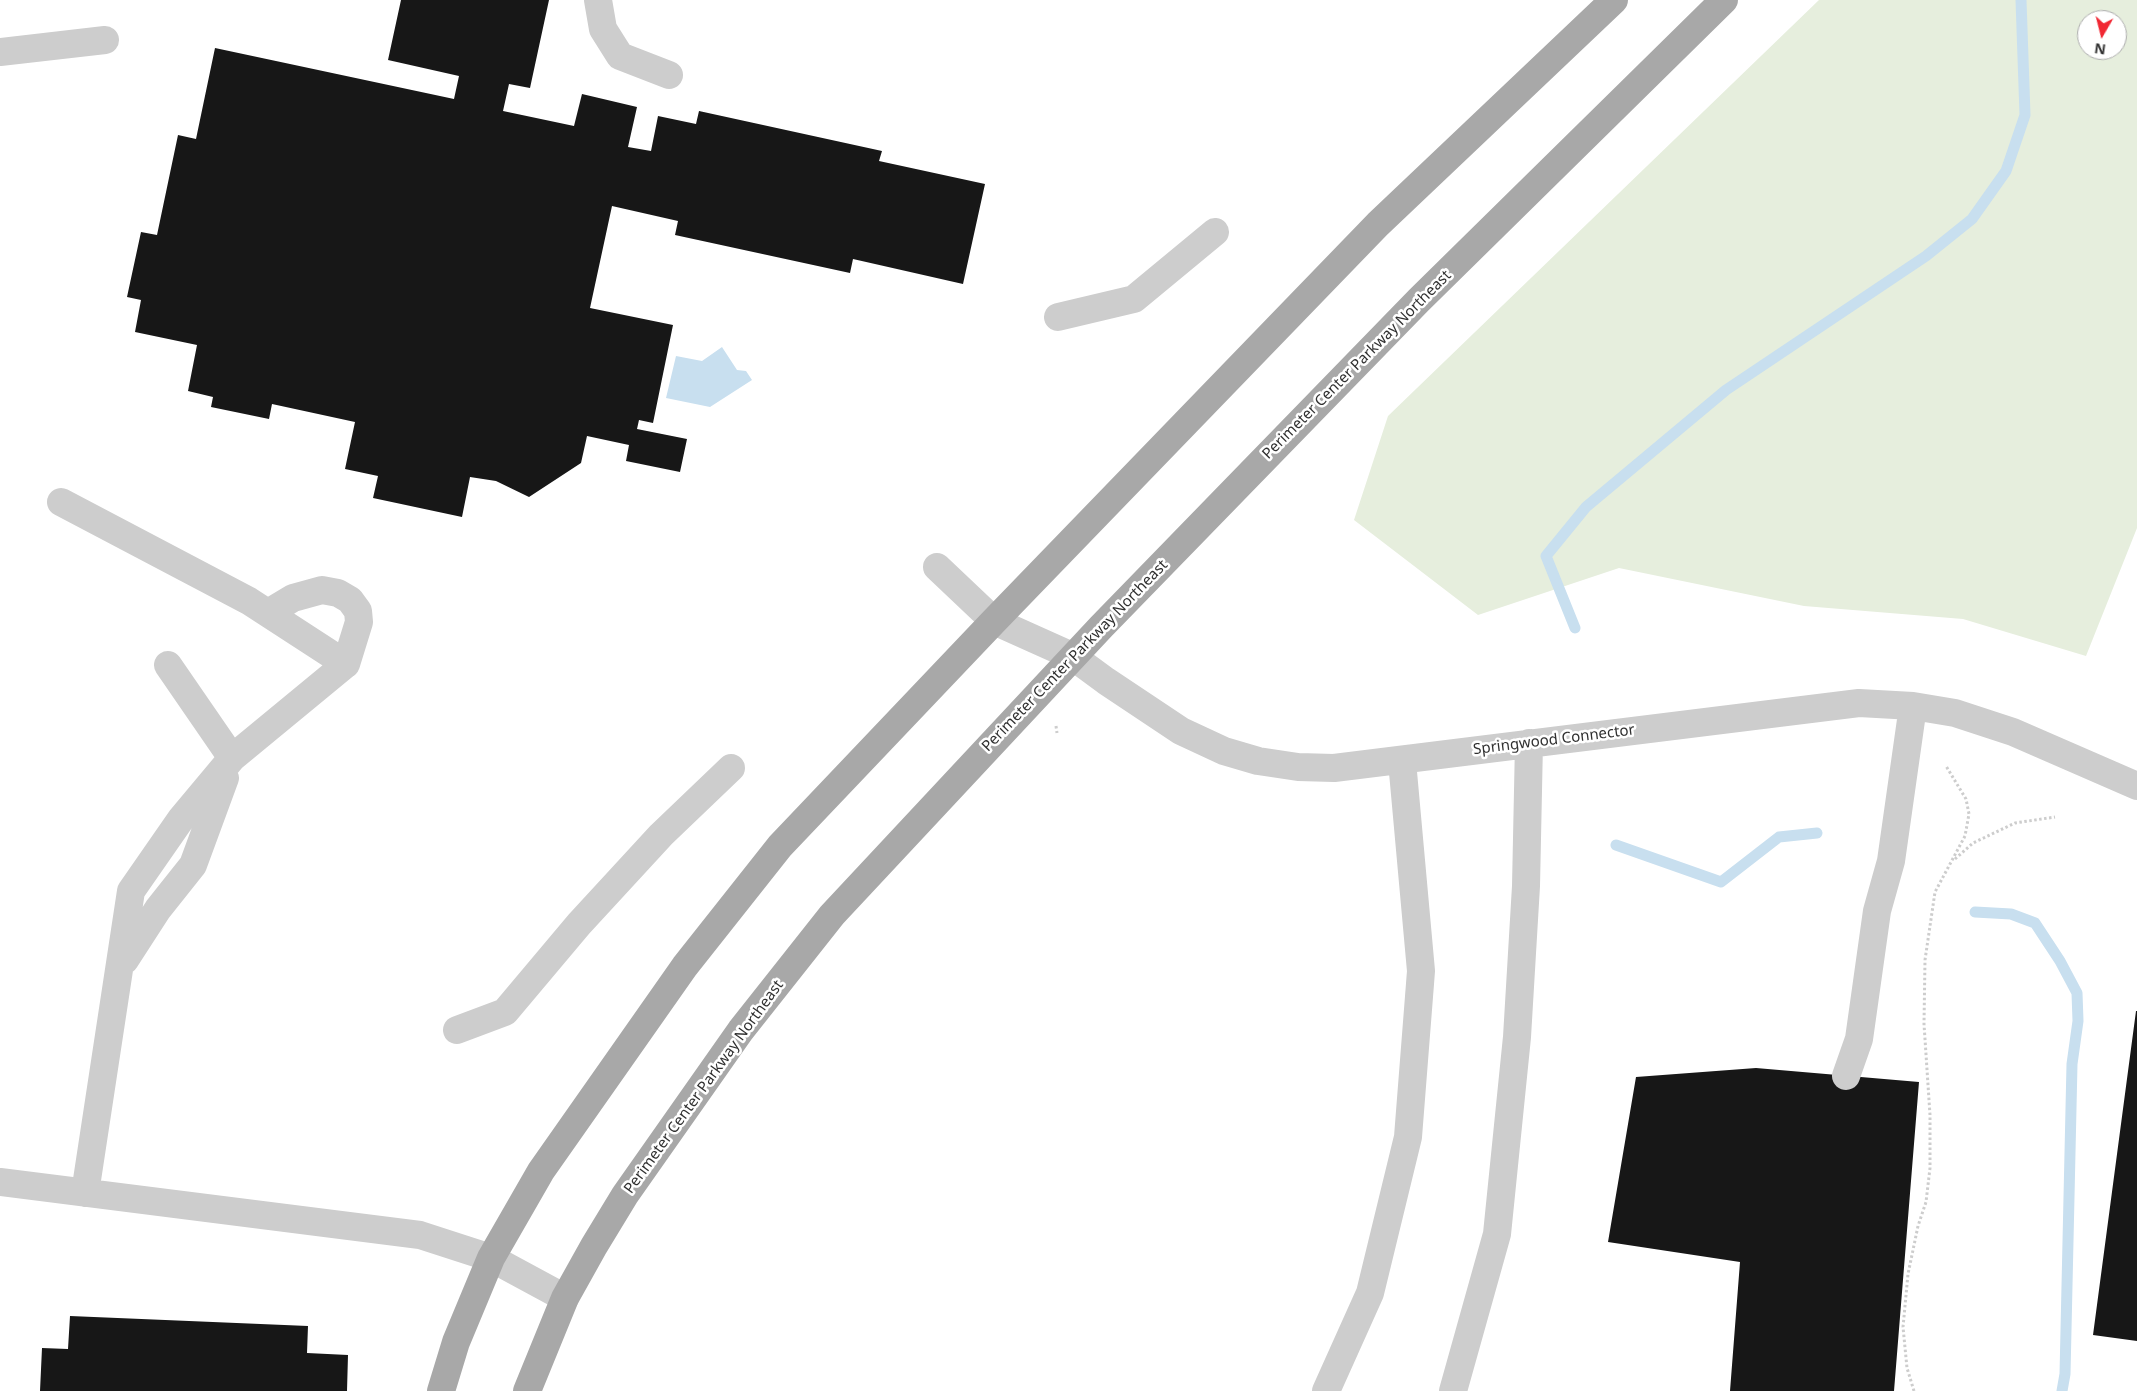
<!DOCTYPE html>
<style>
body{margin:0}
#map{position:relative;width:2137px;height:1391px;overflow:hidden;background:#fff;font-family:"Noto Sans",sans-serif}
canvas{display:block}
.north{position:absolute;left:2077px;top:10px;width:50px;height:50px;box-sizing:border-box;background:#fff;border:1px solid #acacac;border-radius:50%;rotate:188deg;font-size:14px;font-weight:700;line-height:20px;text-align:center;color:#303030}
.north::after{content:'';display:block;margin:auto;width:18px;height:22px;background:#f12833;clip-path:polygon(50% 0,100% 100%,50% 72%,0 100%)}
</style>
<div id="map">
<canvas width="2137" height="1391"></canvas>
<div class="north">N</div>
</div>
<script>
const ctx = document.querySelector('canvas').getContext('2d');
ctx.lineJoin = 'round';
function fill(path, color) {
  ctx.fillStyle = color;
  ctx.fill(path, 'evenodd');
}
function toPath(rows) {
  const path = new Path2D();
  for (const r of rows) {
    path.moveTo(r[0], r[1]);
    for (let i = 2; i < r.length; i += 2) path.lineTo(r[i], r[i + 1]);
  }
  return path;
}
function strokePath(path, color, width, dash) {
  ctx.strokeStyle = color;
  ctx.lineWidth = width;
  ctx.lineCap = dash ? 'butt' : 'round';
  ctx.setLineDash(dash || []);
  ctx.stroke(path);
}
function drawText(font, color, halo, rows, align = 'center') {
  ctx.font = font + ' "Noto Sans",sans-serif';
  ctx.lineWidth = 5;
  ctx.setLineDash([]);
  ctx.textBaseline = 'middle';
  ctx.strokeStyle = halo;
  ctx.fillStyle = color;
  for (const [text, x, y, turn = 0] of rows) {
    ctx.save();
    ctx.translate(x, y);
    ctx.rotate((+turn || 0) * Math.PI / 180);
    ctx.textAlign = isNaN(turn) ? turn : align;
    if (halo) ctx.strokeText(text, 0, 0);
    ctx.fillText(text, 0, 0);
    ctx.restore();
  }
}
const green = toPath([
 [1819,0,2137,0,2137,528,2086,656,1963,619,1804,606,1619,568,1478,615,1354,520,1388,416],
 [2087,20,2117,20,2117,50,2087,50]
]);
const water = toPath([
 [722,347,737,370,746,371,752,380,710,407,666,398,676,356,702,361]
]);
const stream = toPath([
 [1575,628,1546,556,1586,507,1726,390,1926,256,1972,219,2006,171,2025,115,2021,0],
 [1616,845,1721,882,1779,837,1817,833],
 [1975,912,2011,914,2035,923,2060,961,2077,993,2078,1021,2072,1064,2065,1374,2062,1391]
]);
const building = toPath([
 [401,0,549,0,530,88,509,84,503,111,574,126,582,94,637,107,628,147,651,151,658,116,696,124,699,111,882,151,879,161,985,184,963,284,853,259,850,273,675,235,678,221,612,206,590,308,673,325,653,423,639,420,637,429,687,439,680,472,626,461,629,445,587,436,581,463,529,497,496,481,470,477,462,517,373,498,378,476,345,469,355,422,272,404,269,419,211,407,213,397,188,391,197,345,135,332,141,300,127,297,141,232,157,235,178,135,196,139,215,48,454,99,459,76,388,60],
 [2136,1011,2137,1011,2137,1341,2093,1335],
 [1756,1068,1919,1082,1894,1391,1730,1391,1740,1262,1608,1242,1636,1077],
 [70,1316,308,1326,307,1353,348,1355,347,1391,40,1391,42,1348,68,1349]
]);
const path = toPath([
 [1056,726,1057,733],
 [1955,859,1973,843,2015,823,2055,817],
 [1914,1391,1907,1368,1903,1327,1908,1274,1918,1226,1926,1202,1930,1168,1930,1115,1924,1024,1925,960,1935,892,1965,836,1969,814,1966,799,1946,766]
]);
const minor = toPath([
 [598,0,603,29,620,56,669,75],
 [0,52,105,40],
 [1058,317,1134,299,1215,232],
 [61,502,249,601,346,664],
 [937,567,994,621,1072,656,1106,681,1181,731,1224,751,1258,761,1298,767,1334,768,1859,703,1913,706,1955,713,2013,732,2137,786],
 [168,665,232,758],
 [125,960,158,909,193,865,225,778],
 [457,1030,505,1012,579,924,661,835,731,768],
 [1846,1076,1859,1039,1877,911,1891,861,1913,706],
 [0,1182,420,1235,491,1258,565,1298],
 [85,1193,131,891,181,819,232,758,346,664,359,622,358,611,350,600,338,593,322,590,293,598,268,613],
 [1326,1391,1370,1293,1408,1137,1421,971,1402,761],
 [1453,1391,1497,1234,1517,1037,1526,886,1529,743]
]);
const major = toPath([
 [441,1391,456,1342,491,1258,541,1171,685,966,780,846,994,621,1378,224,1614,0],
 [527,1391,565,1298,594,1246,625,1195,741,1030,832,915,1101,627,1419,300,1724,0]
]);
const streetNames = [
 ["Perimeter Center Parkway Northeast",1357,365,-45],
 ["Perimeter Center Parkway Northeast",1075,656,-46],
 ["Springwood Connector",1554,740,-7],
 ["Perimeter Center Parkway Northeast",704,1087,-54]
];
fill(green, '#e6eedd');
fill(water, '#c8dfef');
strokePath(stream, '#c8dfef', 11);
fill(building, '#171717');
strokePath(path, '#cdcdcd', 3, [2.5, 2.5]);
strokePath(minor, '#cdcdcd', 28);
strokePath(major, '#a8a8a8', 28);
drawText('15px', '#303030', '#fff', streetNames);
</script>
